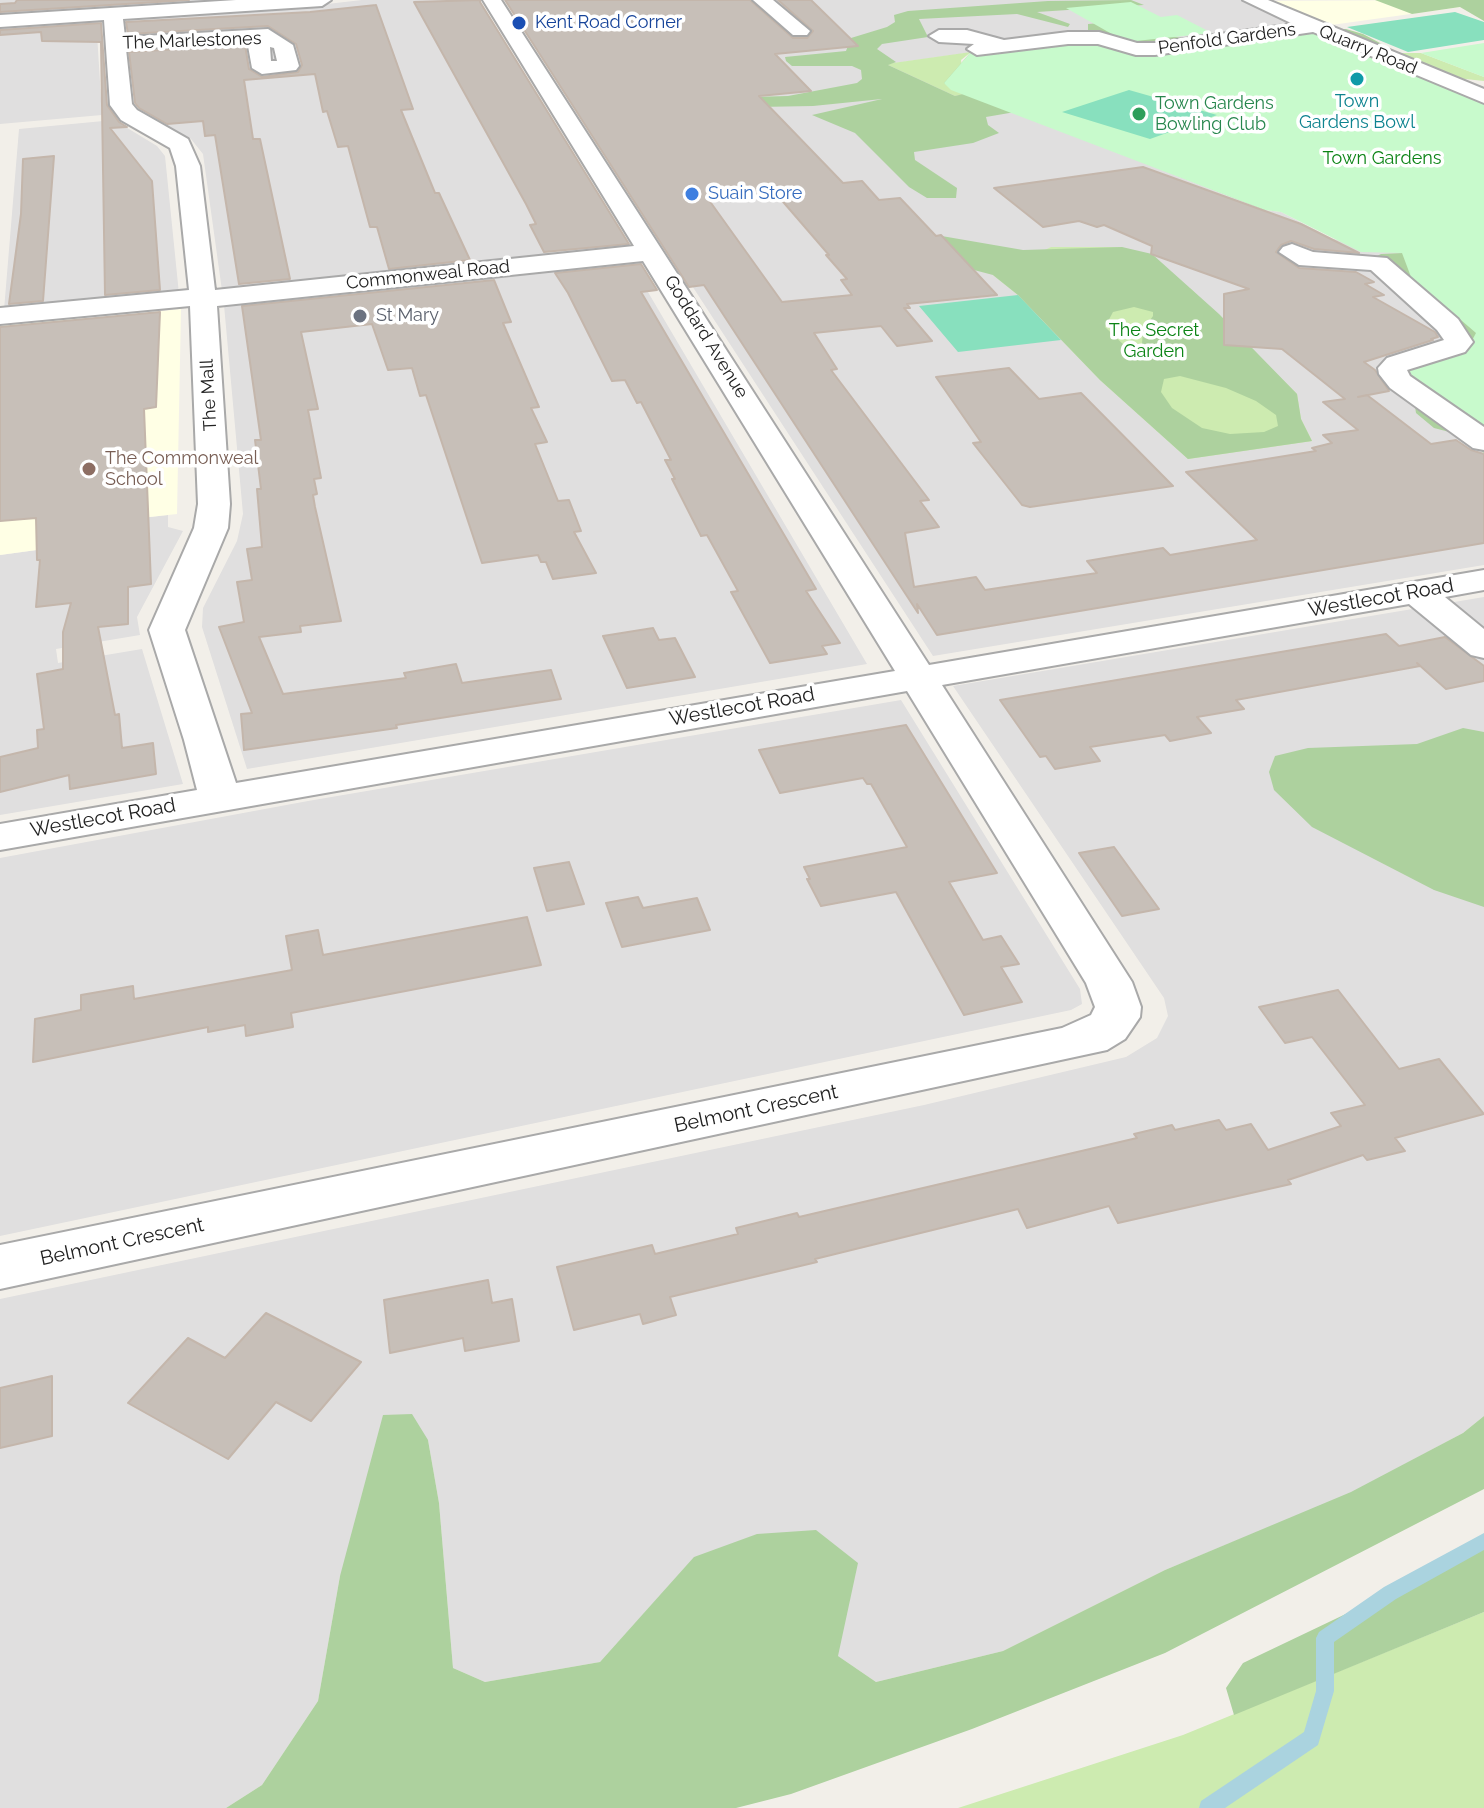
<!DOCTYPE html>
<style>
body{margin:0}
canvas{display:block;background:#f2efe9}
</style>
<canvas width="1484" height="1808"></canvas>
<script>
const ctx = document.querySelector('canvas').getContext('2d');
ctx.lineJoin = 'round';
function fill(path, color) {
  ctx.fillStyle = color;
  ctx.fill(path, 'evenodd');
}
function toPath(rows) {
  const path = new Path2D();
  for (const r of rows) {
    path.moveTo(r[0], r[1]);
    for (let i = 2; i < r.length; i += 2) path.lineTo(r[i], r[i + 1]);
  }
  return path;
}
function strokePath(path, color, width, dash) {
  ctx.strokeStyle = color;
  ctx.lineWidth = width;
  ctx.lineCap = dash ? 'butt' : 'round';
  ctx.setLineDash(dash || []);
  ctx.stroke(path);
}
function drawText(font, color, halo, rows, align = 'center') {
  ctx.font = font + ' Raleway,sans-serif';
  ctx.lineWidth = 7;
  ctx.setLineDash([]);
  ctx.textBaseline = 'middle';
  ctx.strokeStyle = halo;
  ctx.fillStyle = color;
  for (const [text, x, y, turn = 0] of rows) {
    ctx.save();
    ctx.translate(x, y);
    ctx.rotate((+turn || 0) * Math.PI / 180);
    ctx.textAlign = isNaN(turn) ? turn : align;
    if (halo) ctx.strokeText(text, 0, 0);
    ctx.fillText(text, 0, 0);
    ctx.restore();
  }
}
const residential = toPath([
 [0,0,236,0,0,16],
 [362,0,476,0,867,664,247,769,202,627,203,608,237,541,243,514,224,305,203,154,191,139,141,110,133,82,128,20,193,10,292,8],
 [506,0,1246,0,1313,30,1147,52,1067,39,888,64,1265,210,1281,212,1333,239,1403,253,1466,321,1484,433,1484,565,933,656],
 [96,17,102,115,0,124,0,25],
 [114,120,157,146,165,156,179,294,4,310,19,129],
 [168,515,168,527,183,531,137,617,140,635,56,649,58,663,142,649,183,784,0,815,0,555,66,546,68,526],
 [1484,597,1484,1416,1463,1433,1351,1493,1165,1570,1003,1651,876,1682,694,1558,600,1662,485,1682,453,1668,439,1503,428,1440,340,1576,318,1701,262,1785,226,1808,0,1808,0,1299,924,1105,1126,1057,1157,1038,1168,1016,1164,998,953,686],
 [901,700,1080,989,1082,1004,1071,1010,0,1236,0,858,308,801]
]);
const education = toPath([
 [1449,0,1461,7,1324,26,1264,1],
 [181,309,177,514,68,526,66,546,0,555,0,320,78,312,79,320]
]);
const grass = toPath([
 [971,52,961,60,965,94,955,96,886,64],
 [1400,53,1421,53,1484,77,1484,81,1456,78,1403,57],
 [1051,247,1122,247,1191,289,1297,394,1301,419,1312,441,1188,459,1100,380,1018,295,993,275],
 [1484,1612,1484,1808,958,1808,1183,1735]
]);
const forest = toPath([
 [1131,0,1144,5,1037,12,1070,24,1068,27,1017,14,919,19,928,37,882,44,877,49,896,62,888,65,955,96,963,94,944,83,971,52,1046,42,1088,31,1088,24,1100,23,1187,39,1346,29,1363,34,1399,53,1484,132,1484,453,1461,435,1434,428,1416,413,1414,400,1377,372,1382,366,1436,345,1447,334,1373,258,1381,254,1403,253,1363,209,1265,210,1015,112,986,117,988,125,999,133,973,143,914,152,915,160,957,188,956,198,927,198,909,187,855,133,812,115,882,99,813,106,758,107,752,97,788,96,857,83,862,79,861,70,852,66,792,66,786,61,785,57,846,51,851,38,887,27,895,22,894,15,908,11,1048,1],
 [1375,0,1484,0,1484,21,1460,7,1412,14],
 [930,234,1023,250,1122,247,1152,254,1219,314,1297,394,1301,419,1312,441,1188,459,1100,380,1018,295,993,275,974,270,929,268],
 [1134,307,1153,312,1153,316,1143,330,1142,344,1127,348,1105,327,1113,312],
 [1180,376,1226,388,1256,401,1276,415,1278,426,1264,432,1230,434,1202,428,1172,408,1161,392,1164,379],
 [1463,728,1484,732,1484,907,1434,890,1312,827,1274,790,1269,772,1275,756,1308,748,1417,744],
 [412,1414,428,1440,439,1503,453,1668,485,1682,600,1662,694,1557,757,1534,816,1530,858,1563,838,1656,876,1682,1003,1651,1165,1570,1351,1492,1463,1433,1484,1416,1484,1489,1165,1653,972,1729,791,1794,736,1808,226,1808,262,1785,318,1701,340,1576,383,1415],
 [1484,1548,1484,1612,1234,1715,1226,1688,1243,1663]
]);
const park = toPath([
 [1131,2,1161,17,1177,15,1212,33,1126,42,1066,8],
 [1313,30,1484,100,1484,433,1408,378,1410,369,1469,346,1476,333,1411,277,1402,253,1361,252,1281,212,1265,210,1171,174,951,90,944,83,971,52,1067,39,1134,53],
 [1484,43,1484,77,1421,53]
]);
const pitch = toPath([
 [1455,12,1484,22,1484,40,1408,52,1347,27],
 [1129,90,1217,115,1150,139,1062,112],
 [1018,295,1061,340,958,352,919,306]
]);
const stream = toPath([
 [1484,1533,1484,1550,1396,1599,1334,1642,1334,1691,1318,1745,1225,1808,1199,1808,1201,1801,1304,1732,1316,1691,1316,1638,1319,1632,1384,1587,1484,1533]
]);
const building = toPath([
 [17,0,189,0,0,12,0,4,15,3,17,0],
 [480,0,480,2,629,244,544,252,530,225,536,224,526,204,414,2,480,0],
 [505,0,750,0,793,38,807,38,813,31,778,0,811,0,858,46,775,54,811,91,759,96,843,183,862,181,879,200,900,198,936,236,941,235,997,295,907,304,910,308,904,308,932,341,897,346,881,326,814,333,837,369,831,370,929,500,920,501,939,527,905,533,914,587,976,577,985,590,1097,573,1087,561,1163,548,1170,555,1257,540,1186,472,1316,451,1312,448,1332,443,1323,435,1358,430,1323,402,1345,399,1282,349,1224,345,1224,294,1249,289,1151,254,1152,246,1104,225,1097,227,1079,221,1043,227,994,188,1143,167,1301,224,1359,253,1314,249,1291,241,1281,245,1276,252,1299,268,1356,272,1374,282,1365,284,1384,295,1373,297,1435,332,1438,337,1431,339,1433,340,1364,362,1375,370,1389,391,1358,397,1367,395,1431,444,1456,440,1471,450,1484,454,1484,543,937,635,917,604,918,613,704,285,689,287,505,0],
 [772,189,829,255,826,255,847,279,841,280,852,295,782,302,706,196,772,189],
 [376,5,413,109,401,110,435,193,439,193,470,260,389,269,377,227,370,227,348,146,338,147,327,111,323,112,315,74,244,80,253,139,260,139,290,279,239,284,215,135,205,136,203,121,167,124,139,108,135,103,129,52,245,45,249,69,262,77,298,72,302,65,296,44,268,26,128,34,126,22,310,12,376,5],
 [101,23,107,105,119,122,127,127,110,128,152,181,160,290,105,295,101,42,42,41,41,32,0,35,0,30,101,23],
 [54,156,43,301,9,304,21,214,23,159,54,156],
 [641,264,657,290,641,292,816,589,806,591,840,643,822,646,827,654,770,663,731,592,738,591,707,535,701,536,672,479,675,479,665,460,671,460,641,402,637,403,625,380,612,381,568,293,555,273,641,264],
 [494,280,511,322,503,323,539,407,531,408,547,442,535,444,558,501,569,500,581,531,574,532,596,573,553,579,546,562,541,562,538,555,482,563,426,395,420,396,412,368,388,370,372,324,301,332,318,409,308,410,321,478,314,479,317,494,313,495,315,507,341,621,300,626,301,632,259,637,283,694,406,678,404,673,456,664,462,683,551,670,561,699,396,725,397,728,244,750,241,714,252,713,219,627,244,622,237,582,252,580,247,549,262,547,257,489,261,489,255,440,261,440,242,306,494,280],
 [160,312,156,407,144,409,151,584,128,587,128,624,98,627,115,715,119,714,122,748,153,743,156,774,70,789,69,775,0,792,0,757,38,748,37,730,44,729,37,674,63,669,63,632,71,603,36,607,40,560,37,560,36,518,0,521,0,327,160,312],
 [1009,368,1039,399,1081,393,1173,486,1030,507,1022,505,973,443,981,442,936,377,1009,368],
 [653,628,659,640,675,638,695,677,627,688,603,636,653,628],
 [1386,634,1399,646,1445,637,1484,666,1484,681,1446,689,1417,663,1420,666,1236,700,1244,709,1197,717,1211,733,1170,741,1165,735,1090,747,1100,761,1055,769,1046,756,1040,757,1000,700,1386,634],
 [906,725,997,873,949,882,983,940,1001,936,1019,964,1001,967,1022,1002,964,1015,896,892,821,906,807,879,810,879,804,867,907,847,871,784,867,784,863,778,780,793,759,750,906,725],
 [1114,847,1159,909,1122,916,1079,853,1114,847],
 [569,862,584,904,547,911,534,868,569,862],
 [638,897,643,908,697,898,710,930,622,947,606,903,638,897],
 [527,917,541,965,291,1013,293,1027,246,1036,245,1025,208,1032,208,1027,33,1062,35,1019,81,1010,81,995,133,986,134,999,292,970,286,936,318,930,323,955,527,917],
 [1338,990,1399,1069,1439,1059,1484,1114,1395,1138,1405,1151,1367,1160,1363,1155,1288,1180,1291,1184,1118,1223,1109,1206,1027,1228,1018,1209,815,1259,817,1262,670,1297,676,1315,643,1324,640,1314,574,1330,557,1267,652,1245,655,1254,738,1234,736,1228,797,1213,799,1217,1137,1138,1134,1134,1172,1125,1175,1130,1219,1120,1226,1130,1251,1124,1268,1150,1341,1126,1331,1113,1365,1105,1312,1037,1285,1043,1259,1007,1338,990],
 [488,1280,492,1303,512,1299,519,1341,465,1351,463,1338,390,1353,384,1300,488,1280],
 [266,1313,361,1362,311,1421,276,1402,228,1459,128,1403,188,1338,225,1358,266,1313],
 [52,1376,52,1436,0,1448,0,1388,52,1376]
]);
const minor = toPath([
 [236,0,331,0,322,6,123,19,125,37,268,29,293,45,299,66,296,70,262,74,252,68,248,46,251,42,126,49,132,104,137,110,188,139,200,166,215,290,634,246,483,0,501,0,929,665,1484,570,1484,590,1445,597,1484,629,1484,658,1471,655,1409,604,942,685,1132,982,1141,1007,1140,1017,1125,1039,1107,1050,0,1289,0,1245,1062,1028,1091,1015,1095,1007,1086,983,907,691,0,850,0,824,197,790,184,740,149,630,194,528,198,504,190,306,0,324,0,308,189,290,176,166,170,148,121,120,110,105,104,20,0,27,0,15,236,0],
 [270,47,274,48,277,61,271,61,270,47],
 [643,261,895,671,236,783,185,630,228,528,230,504,217,306,643,261],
 [753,0,773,0,810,31,807,35,793,35,753,0],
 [1243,0,1268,0,1484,89,1484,103,1313,32,1155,55,1136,55,1098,44,1068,44,977,55,967,49,974,44,939,42,929,36,939,30,967,30,1004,40,1068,32,1099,32,1137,43,1155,43,1293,24,1243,0],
 [1292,244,1313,252,1387,258,1458,319,1473,342,1465,352,1407,370,1410,376,1484,427,1484,450,1473,448,1390,388,1379,374,1378,368,1387,358,1444,340,1437,330,1371,270,1299,265,1279,252,1283,247,1292,244]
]);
const markers = [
 [519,23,8,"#1a4fb4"],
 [1357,79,8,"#0f9aa8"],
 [1139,114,8,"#2e9e5b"],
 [692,194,8,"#3f7fe0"],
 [360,316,8,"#6b7280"],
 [89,469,8,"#8d6e63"]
];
const farTransitnames = [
 ["Kent Road Corner",535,23]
];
const farStreetnames = [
 ["Penfold Gardens",1227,39,-8],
 ["The Marlestones",192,41,-2],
 ["Quarry Road",1368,50,22],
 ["Commonweal Road",428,275,-6],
 ["Goddard Avenue",706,337,58],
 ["The Mall",209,395,-93]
];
const farCulturenames = [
 ["Town",1357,102],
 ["Gardens Bowl",1357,123]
];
const farLeisurenames = [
 ["Town Gardens",1155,104],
 ["Bowling Club",1155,125]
];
const farParknames = [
 ["Town Gardens",1382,159],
 ["The Secret",1154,331],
 ["Garden",1154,352]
];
const farShopnames = [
 ["Suain Store",708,194]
];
const farWorshipnames = [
 ["St Mary",376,316]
];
const farEducationnames = [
 ["The Commonweal",105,459],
 ["School",105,480]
];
const streetNames = [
 ["Westlecot Road",1381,598,-10],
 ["Westlecot Road",742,707,-10],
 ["Westlecot Road",103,818,-10],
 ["Belmont Crescent",756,1109,-12],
 ["Belmont Crescent",122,1242,-12]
];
fill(residential, '#e0dfdf');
fill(education, '#ffffe5');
fill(grass, '#cdebb0');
fill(forest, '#add19e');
fill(park, '#c8facc');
fill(pitch, '#88e0be');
fill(stream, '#aad3df');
fill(building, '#c7bfb8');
strokePath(building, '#c4b6ab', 2);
strokePath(minor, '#a9a9a9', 4);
fill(minor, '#fff');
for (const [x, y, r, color] of markers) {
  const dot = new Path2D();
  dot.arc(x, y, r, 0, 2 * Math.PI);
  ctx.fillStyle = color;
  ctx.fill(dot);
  strokePath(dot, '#fff', 3);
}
drawText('18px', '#164399', '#fff', farTransitnames, 'left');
drawText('18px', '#222', '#fff', farStreetnames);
drawText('18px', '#0d838f', '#fff', farCulturenames);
drawText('18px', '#27864d', '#fff', farLeisurenames, 'left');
drawText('18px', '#0c8416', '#fff', farParknames);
drawText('18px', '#366cbe', '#fff', farShopnames, 'left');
drawText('18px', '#5b616d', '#fff', farWorshipnames, 'left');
drawText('18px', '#785e54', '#fff', farEducationnames, 'left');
drawText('20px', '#222', '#fff', streetNames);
</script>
